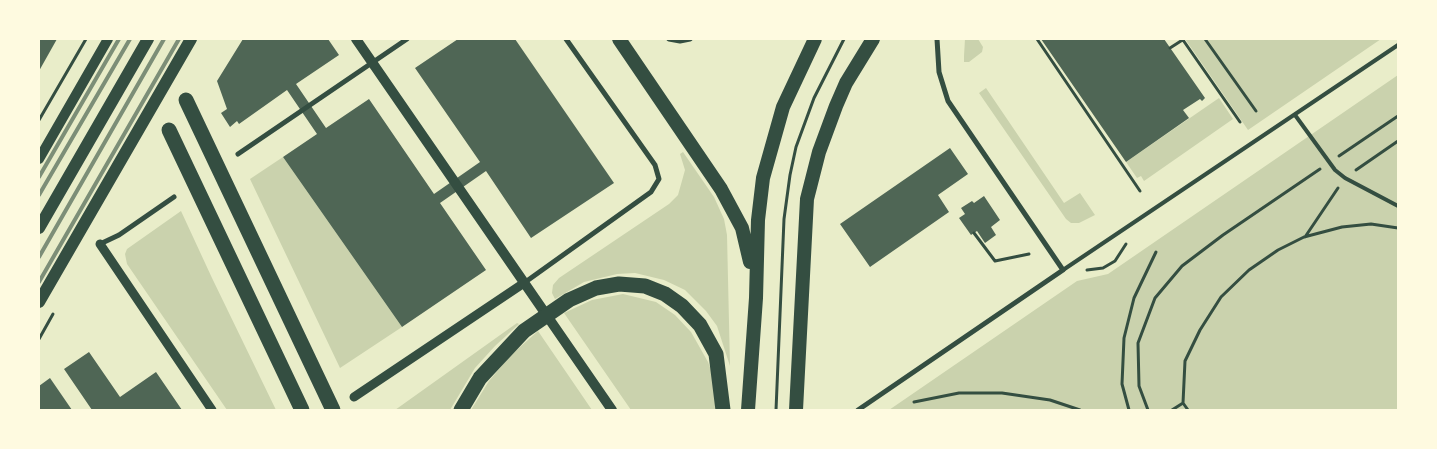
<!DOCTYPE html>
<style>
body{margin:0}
#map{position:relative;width:1437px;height:449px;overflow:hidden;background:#e9edc9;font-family:Roboto,sans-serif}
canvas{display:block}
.frame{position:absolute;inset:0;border:40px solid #fefae0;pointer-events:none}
</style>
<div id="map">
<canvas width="1437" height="449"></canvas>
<div class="frame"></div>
</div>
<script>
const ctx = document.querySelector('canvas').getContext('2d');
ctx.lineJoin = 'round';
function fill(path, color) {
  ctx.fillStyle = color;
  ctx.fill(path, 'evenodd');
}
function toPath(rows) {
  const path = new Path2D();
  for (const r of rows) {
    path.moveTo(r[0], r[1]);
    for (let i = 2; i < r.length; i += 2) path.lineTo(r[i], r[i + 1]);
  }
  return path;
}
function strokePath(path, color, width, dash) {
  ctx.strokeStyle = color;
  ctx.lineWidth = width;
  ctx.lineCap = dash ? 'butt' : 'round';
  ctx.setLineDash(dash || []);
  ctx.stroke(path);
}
const green = toPath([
 [965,39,978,39,983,47,982,52,969,62,964,62,964,56],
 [1185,39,1381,39,1248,130],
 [1398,75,1398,410,889,410,1077,281,1108,274],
 [986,88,1064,203,1080,193,1095,215,1079,223,1071,223,1066,219,979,93],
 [1219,98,1233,119,1144,181,1141,176,1137,178,1126,162],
 [683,152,714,197,724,219,727,235,730,366,717,326,706,311,685,290,664,280,635,273,617,274,584,282,555,299,552,293,553,285,559,278,669,204,678,195,685,170,680,154],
 [283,157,402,327,340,368,250,179],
 [181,211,212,278,276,410,227,410,127,264,125,254,127,249],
 [623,294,656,302,675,315,691,332,708,362,714,378,716,410,631,410,564,313,592,300],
 [517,323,519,324,495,346,475,368,450,410,395,410],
 [538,331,592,410,471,410,489,381,510,356]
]);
const building = toPath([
 [39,39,57,39,39,71],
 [243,39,328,39,339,55,296,84,326,128,369,99,434,194,480,162,415,68,458,39,515,39,614,183,531,238,486,171,440,203,486,270,402,327,283,157,317,134,287,90,239,124,237,121,230,127,221,113,227,109,217,81],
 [1041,39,1164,39,1205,98,1202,101,1200,99,1183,110,1189,118,1126,162],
 [950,148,968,174,938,195,949,212,870,267,840,224],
 [984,196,1000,220,991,227,996,235,985,243,977,231,971,235,959,218,965,214,961,208,972,201,974,203],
 [89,352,120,397,156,372,182,410,92,410,64,369],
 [50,378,72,410,39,410,39,386]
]);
const path = toPath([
 [1037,39,1140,191],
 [1205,39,1256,111],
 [1183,40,1240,122],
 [1170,48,1184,39],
 [39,120,86,39],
 [1339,156,1398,116],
 [1356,170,1398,141],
 [974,233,995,261,1029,254],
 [1305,237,1338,188],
 [1087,270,1103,268,1115,261,1126,244],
 [39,339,53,314],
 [914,402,959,393,1002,393,1050,400,1080,410],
 [776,410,784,219,790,175,796,147,814,98,844,39],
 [1129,410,1122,384,1124,338,1134,298,1156,252],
 [1148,410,1139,386,1138,343,1155,298,1182,266,1223,235,1320,169],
 [1172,410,1183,403],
 [1188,410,1183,403,1185,361,1200,330,1221,297,1249,270,1278,250,1304,237,1342,227,1371,224,1398,228]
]);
const service = toPath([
 [1295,115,1335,170,1345,178,1398,206],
 [1063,270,1398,45]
]);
const minor = toPath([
 [669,39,680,41,690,39],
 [238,154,407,39],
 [100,244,119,235,174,197],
 [524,283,651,192,659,179,655,165,566,39],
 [858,410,1063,270,948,101,939,72,937,39]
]);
const tertiary = toPath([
 [100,244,212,410],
 [354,397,524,283]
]);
const secondary = toPath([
 [356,39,612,410],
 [39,159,108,39]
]);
const primary = toPath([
 [39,228,148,39],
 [39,302,191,39]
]);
const trunk = toPath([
 [619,39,721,189,742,228,750,262],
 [748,410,756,298,758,220,763,178,783,107,815,39],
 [796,410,807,199,819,152,836,106,846,83,873,39]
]);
const motorway = toPath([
 [186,100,333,410],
 [169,130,302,410],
 [461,410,480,378,524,331,569,300,596,288,619,284,645,286,665,294,682,306,700,325,716,354,723,410]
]);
const rail = toPath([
 [39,177,119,39],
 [39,195,130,39],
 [39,257,164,39],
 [39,282,179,39]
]);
fill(green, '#cad2ad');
fill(building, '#4f6655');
strokePath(path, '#344e41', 3);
strokePath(service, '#344e41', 4);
strokePath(minor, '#344e41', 5);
strokePath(tertiary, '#344e41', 9);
strokePath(secondary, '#344e41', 10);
strokePath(primary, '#344e41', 12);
strokePath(trunk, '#344e41', 14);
strokePath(motorway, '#344e41', 15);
strokePath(rail, '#7c8e77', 4);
</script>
